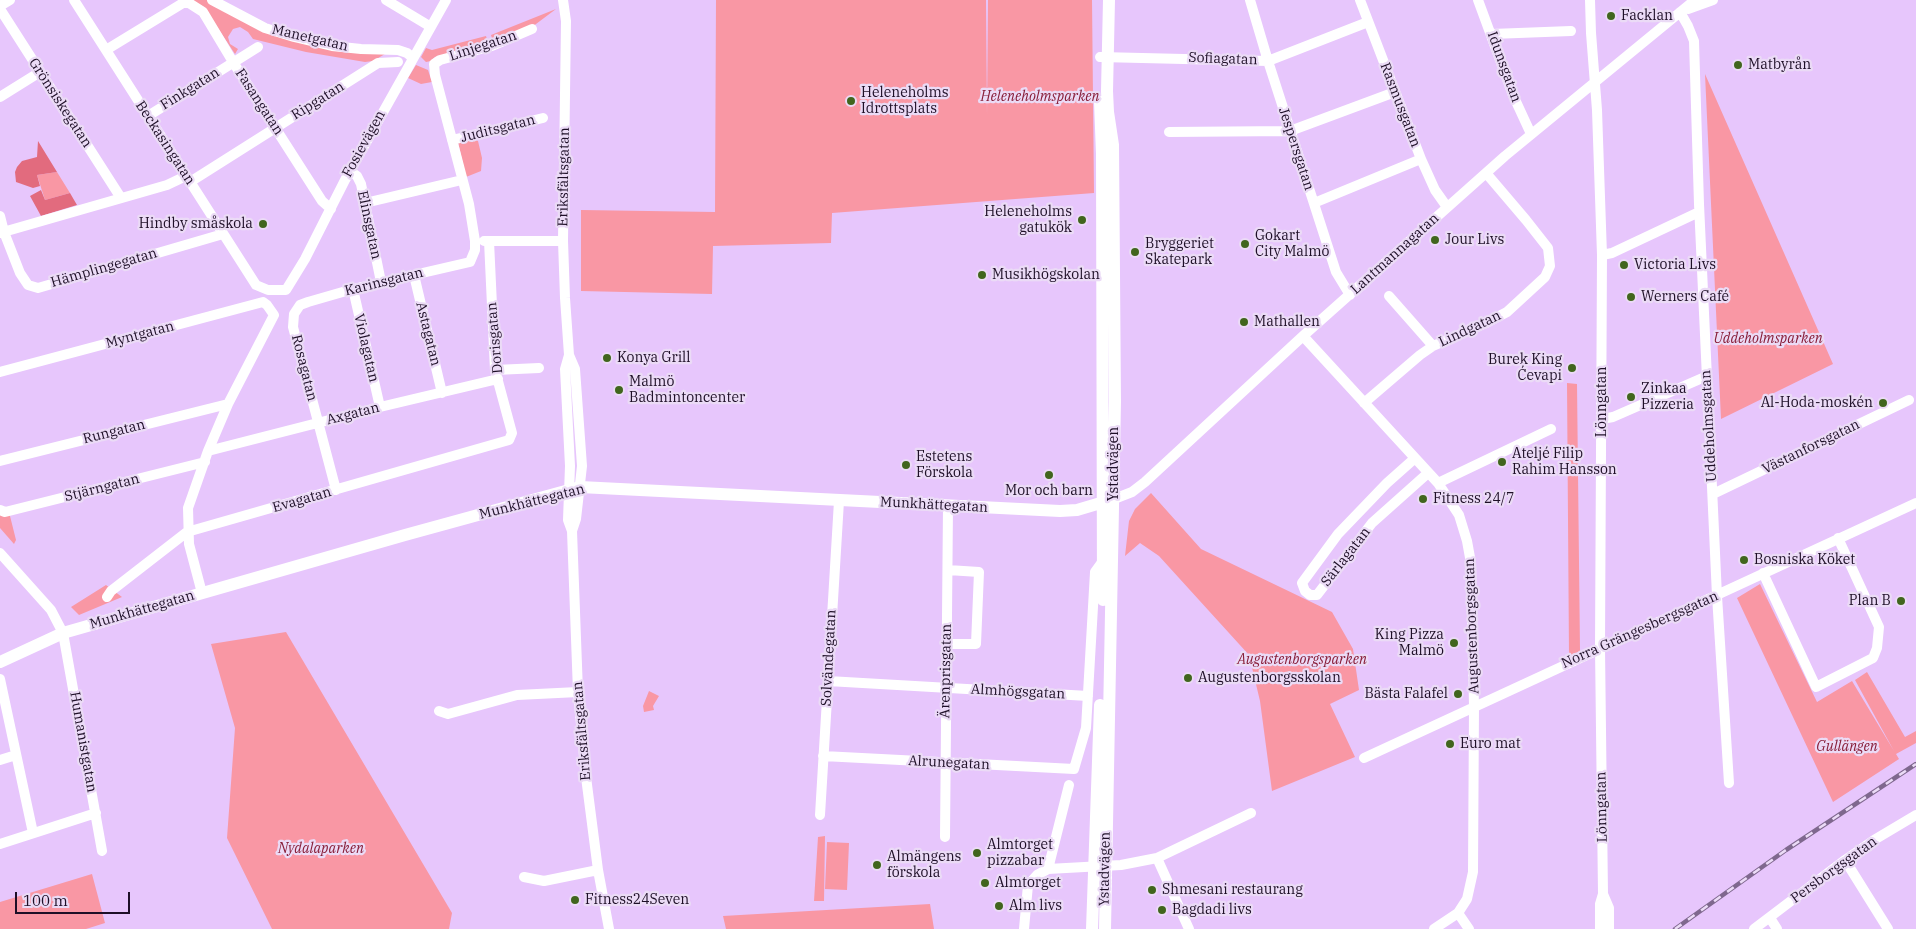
<!DOCTYPE html>
<meta charset="utf-8">
<style>
body{margin:0}
#map{position:relative;width:1916px;height:929px;overflow:hidden;background:#e7c6fc;font-family:"IBM Plex Serif",serif}
canvas{display:block}
.scale{position:absolute;left:15px;top:892px;width:115px;height:22px;box-sizing:border-box;border:2px solid #1e0f27;border-top:0;padding-left:6px;font-size:15px;line-height:18px;white-space:nowrap;color:#1e0f27;-webkit-text-stroke:4px #ebdbf6;paint-order:stroke}
</style>
<div id="map">
<canvas width="1916" height="929"></canvas>
<div class="scale">100 m</div>
</div>
<script>
const ctx = document.querySelector('canvas').getContext('2d');
ctx.lineJoin = 'round';
function fill(path, color) {
  ctx.fillStyle = color;
  ctx.fill(path, 'evenodd');
}
function toPath(rows) {
  const path = new Path2D();
  for (const r of rows) {
    path.moveTo(r[0], r[1]);
    for (let i = 2; i < r.length; i += 2) path.lineTo(r[i], r[i + 1]);
  }
  return path;
}
function strokePath(path, color, width, dash) {
  ctx.strokeStyle = color;
  ctx.lineWidth = width;
  ctx.lineCap = dash ? 'butt' : 'round';
  ctx.setLineDash(dash || []);
  ctx.stroke(path);
}
function drawText(font, color, halo, rows, align = 'center') {
  ctx.font = font + ' "IBM Plex Serif",serif';
  ctx.lineWidth = 4.5;
  ctx.setLineDash([]);
  ctx.textBaseline = 'middle';
  ctx.strokeStyle = halo;
  ctx.fillStyle = color;
  for (const [text, x, y, turn = 0] of rows) {
    ctx.save();
    ctx.translate(x, y);
    ctx.rotate((+turn || 0) * Math.PI / 180);
    ctx.textAlign = isNaN(turn) ? turn : align;
    if (halo) ctx.strokeText(text, 0, 0);
    ctx.fillText(text, 0, 0);
    ctx.restore();
  }
}
const green = toPath([
 [194,0,208,0,254,24,385,54,373,61,365,62,306,52,253,39,248,32,240,27,233,29,228,37,230,44,238,49,235,54,204,7,193,1],
 [716,0,986,0,987,115,988,0,1092,0,1094,193,832,213,831,243,713,246,712,294,581,291,581,210,715,212],
 [556,9,532,27,493,42,491,35],
 [486,36,488,43,486,45,435,57,431,61,426,62,421,57,426,48,432,50],
 [416,65,428,70,432,82,421,84,408,78],
 [1705,74,1833,364,1721,419],
 [471,138,478,141,482,158,481,171,466,177,458,142],
 [57,172,70,193,45,200,37,175],
 [1567,383,1577,384,1580,651,1569,656],
 [1151,493,1201,549,1332,612,1353,649,1359,690,1330,704,1355,757,1272,791,1260,701,1249,655,1159,556,1140,543,1125,556,1129,521,1135,509],
 [8,508,16,540,14,544,0,528,0,512],
 [1760,584,1817,702,1852,681,1894,751,1855,680,1867,672,1905,737,1916,731,1916,743,1896,754,1899,759,1833,802,1737,598],
 [106,585,122,597,79,615,71,607],
 [286,632,452,913,449,929,272,929,227,838,235,728,211,644],
 [649,691,659,696,653,706,654,710,644,712,643,706],
 [825,836,824,901,814,901,818,837],
 [827,842,849,843,847,890,825,889],
 [92,874,105,923,86,929,0,929,0,902],
 [930,904,934,929,726,929,723,916]
]);
const forest = toPath([
 [38,141,57,172,37,175,40,186,33,188,16,182,15,172,17,167,22,161,37,157],
 [41,190,45,200,70,193,77,205,41,216,30,196]
]);
const minor = toPath([
 [74,0,256,285,268,290,286,290,305,259,345,180,446,0],
 [212,0,265,28,294,37,332,46,361,49,398,50,407,53,412,57],
 [386,0,431,27],
 [563,0,566,21,563,241,565,298,569,355,575,369,582,466,576,519,572,531],
 [1250,0,1268,61,1336,272,1350,295],
 [1360,0,1421,159,1435,190,1447,207],
 [1478,0,1513,95,1531,134],
 [1590,0,1591,33,1597,110,1602,255,1600,648,1603,894,1600,904,1600,929],
 [0,6,10,0],
 [0,9,121,198],
 [1688,9,1713,0],
 [1680,12,1688,26,1694,41,1699,204,1717,596,1729,783],
 [1492,34,1571,31],
 [106,50,183,3,189,3,203,12,233,62,322,201,331,209],
 [1100,57,1268,61,1368,22],
 [0,97,40,72],
 [148,116,258,47],
 [1169,132,1290,131,1395,92],
 [452,140,543,118],
 [350,171,357,176,361,184,381,282],
 [190,182,378,63,398,62],
 [365,203,462,180],
 [1314,203,1421,159],
 [0,216,4,232,20,273,28,285,38,288,223,234],
 [0,233,167,185,186,176],
 [484,241,563,241],
 [1602,255,1612,253,1699,212],
 [414,275,442,393],
 [353,289,380,407],
 [1389,296,1433,346],
 [1303,336,1438,483,1459,515,1467,541,1471,563,1474,706,1473,872,1467,899,1458,913,1434,929],
 [569,355,565,369,570,466,568,520,572,531,578,692,586,777,598,870,609,929],
 [495,370,539,368],
 [0,372,263,302,267,305,274,315,228,404,208,451,188,508,189,544,202,593],
 [1364,403,1420,355,1433,346,1486,323,1507,312,1545,277,1550,266,1548,248,1526,220,1486,173],
 [1602,419,1613,417,1707,376],
 [208,451,380,407,498,379],
 [1414,459,1387,483,1338,534,1302,583,1305,591,1310,595,1317,595,1372,523,1428,473],
 [0,461,228,404],
 [1438,483,1551,429],
 [336,490,293,327,294,314,300,305,308,302,353,289,470,262,475,250,475,241,469,204,435,75,434,64,440,60,492,46,532,29],
 [1713,494,1909,400],
 [1114,499,1132,492,1145,482,1303,336,1505,156,1695,0],
 [0,510,5,512,205,462],
 [0,553,51,610,63,633,102,851],
 [1763,573,1816,687,1873,658,1877,648,1879,627,1838,538],
 [107,597,111,591,187,532,509,440,512,433,495,370,489,241],
 [947,644,976,644,979,572,948,570],
 [0,679,33,833],
 [828,681,1088,696],
 [439,711,448,714,517,695,578,692],
 [823,756,1074,769,1086,728,1095,572,1103,561],
 [1364,758,1916,503],
 [0,760,16,755],
 [820,815,839,501],
 [945,837,948,506],
 [0,844,96,813],
 [1157,858,1189,929],
 [1845,860,1888,929],
 [1048,869,1069,785],
 [524,877,544,881,598,870],
 [1603,894,1609,908,1609,929],
 [1458,913,1469,929],
 [1770,918,1777,929],
 [1024,929,1028,885,1037,875,1048,869,1121,865,1157,858,1251,813],
 [1754,929,1845,860,1874,840,1916,815]
]);
const major = toPath([
 [1100,102,1102,154,1103,600],
 [0,662,63,633,77,629,405,535,580,487,1060,511,1077,510,1114,499],
 [1092,929,1100,705],
 [1105,929,1115,402,1113,145,1108,112,1107,91,1109,0]
]);
const rail = toPath([
 [1675,929,1786,850,1916,764]
]);
const markers = [
 [1611,16,5,"#41651d"],
 [1738,65,5,"#41651d"],
 [851,101,5,"#41651d"],
 [1082,220,5,"#41651d"],
 [263,224,5,"#41651d"],
 [1435,240,5,"#41651d"],
 [1245,244,5,"#41651d"],
 [1135,252,5,"#41651d"],
 [1624,265,5,"#41651d"],
 [982,275,5,"#41651d"],
 [1631,297,5,"#41651d"],
 [1244,322,5,"#41651d"],
 [607,358,5,"#41651d"],
 [1572,368,5,"#41651d"],
 [619,390,5,"#41651d"],
 [1631,397,5,"#41651d"],
 [1883,403,5,"#41651d"],
 [1502,462,5,"#41651d"],
 [906,465,5,"#41651d"],
 [1049,475,5,"#41651d"],
 [1423,499,5,"#41651d"],
 [1744,560,5,"#41651d"],
 [1901,601,5,"#41651d"],
 [1454,643,5,"#41651d"],
 [1188,678,5,"#41651d"],
 [1458,694,5,"#41651d"],
 [1450,744,5,"#41651d"],
 [977,853,5,"#41651d"],
 [877,865,5,"#41651d"],
 [985,883,5,"#41651d"],
 [1152,890,5,"#41651d"],
 [575,900,5,"#41651d"],
 [999,906,5,"#41651d"],
 [1162,910,5,"#41651d"]
];
const poiNames = [
 ["Facklan",1621,16],
 ["Matbyrån",1748,65],
 ["Heleneholms",861,93],
 ["Idrottsplats",861,109],
 ["Heleneholms",1072,212,"right"],
 ["gatukök",1072,228,"right"],
 ["Hindby småskola",253,224,"right"],
 ["Gokart",1255,236],
 ["City Malmö",1255,252],
 ["Jour Livs",1445,240],
 ["Bryggeriet",1145,244],
 ["Skatepark",1145,260],
 ["Victoria Livs",1634,265],
 ["Musikhögskolan",992,275],
 ["Werners Café",1641,297],
 ["Mathallen",1254,322],
 ["Konya Grill",617,358],
 ["Burek King",1562,360,"right"],
 ["Ćevapi",1562,376,"right"],
 ["Malmö",629,382],
 ["Badmintoncenter",629,398],
 ["Zinkaa",1641,389],
 ["Pizzeria",1641,405],
 ["Al-Hoda-moskén",1873,403,"right"],
 ["Ateljé Filip",1512,454],
 ["Rahim Hansson",1512,470],
 ["Estetens",916,457],
 ["Förskola",916,473],
 ["Mor och barn",1049,491,"center"],
 ["Fitness 24/7",1433,499],
 ["Bosniska Köket",1754,560],
 ["Plan B",1891,601,"right"],
 ["King Pizza",1444,635,"right"],
 ["Malmö",1444,651,"right"],
 ["Augustenborgsskolan",1198,678],
 ["Bästa Falafel",1448,694,"right"],
 ["Euro mat",1460,744],
 ["Almtorget",987,845],
 ["pizzabar",987,861],
 ["Almängens",887,857],
 ["förskola",887,873],
 ["Almtorget",995,883],
 ["Shmesani restaurang",1162,890],
 ["Fitness24Seven",585,900],
 ["Alm livs",1009,906],
 ["Bagdadi livs",1172,910]
];
const streetNames = [
 ["Manetgatan",310,38,13],
 ["Linjegatan",483,46,-18],
 ["Sofiagatan",1223,59,2],
 ["Idunsgatan",1504,67,70],
 ["Finkgatan",190,89,-32],
 ["Ripgatan",318,101,-32],
 ["Fasangatan",259,102,57],
 ["Grönsiskegatan",60,103,57],
 ["Rasmusgatan",1400,105,69],
 ["Juditsgatan",498,129,-14],
 ["Beckasingatan",165,143,57],
 ["Fosievägen",364,144,-61],
 ["Jespersgatan",1296,149,72],
 ["Eriksfältsgatan",564,177,-89],
 ["Elinsgatan",369,225,78],
 ["Lantmannagatan",1395,254,-42],
 ["Hämplingegatan",104,268,-16],
 ["Karinsgatan",384,282,-14],
 ["Lindgatan",1470,329,-25],
 ["Astagatan",428,334,76],
 ["Myntgatan",140,335,-15],
 ["Dorisgatan",495,338,-95],
 ["Violagatan",366,348,77],
 ["Rosagatan",304,368,76],
 ["Lönngatan",1602,402,-90],
 ["Axgatan",353,414,-14],
 ["Uddeholmsgatan",1709,426,-93],
 ["Rungatan",114,432,-14],
 ["Västanforsgatan",1811,447,-26],
 ["Ystadvägen",1114,464,-90],
 ["Stjärngatan",102,488,-14],
 ["Evagatan",302,500,-16],
 ["Munkhättegatan",532,502,-14],
 ["Munkhättegatan",934,505,3],
 ["Särlagatan",1346,557,-52],
 ["Munkhättegatan",142,610,-16],
 ["Augustenborgsgatan",1472,626,-92],
 ["Norra Grängesbergsgatan",1640,630,-24],
 ["Solvändegatan",829,658,-87],
 ["Ärenprisgatan",946,671,-89],
 ["Almhögsgatan",1018,692,3],
 ["Eriksfältsgatan",582,731,-95],
 ["Humanistgatan",83,742,80],
 ["Alrunegatan",949,763,3],
 ["Lönngatan",1602,807,-91],
 ["Ystadvägen",1105,869,-89],
 ["Persborgsgatan",1834,870,-36]
];
const parkNames = [
 ["Heleneholmsparken",1040,97],
 ["Uddeholmsparken",1768,339],
 ["Augustenborgsparken",1302,660],
 ["Gullängen",1847,747],
 ["Nydalaparken",321,849]
];
fill(green, '#f997a4');
fill(forest, '#e26b7e');
strokePath(minor, '#fff', 10);
strokePath(major, '#fff', 12);
strokePath(rail, '#7f688e', 4.5);
strokePath(rail, '#ebdbf6', 2.5, [8]);
for (const [x, y, r, color] of markers) {
  const dot = new Path2D();
  dot.arc(x, y, r, 0, 2 * Math.PI);
  ctx.fillStyle = color;
  ctx.fill(dot);
  strokePath(dot, '#ebdbf6', 2);
}
drawText('14px', '#1e0f27', '#ebdbf6', poiNames, 'left');
drawText('14px', '#1e0f27', '#ebdbf6', streetNames);
drawText('italic 14px', '#881d38', '#ebdbf6', parkNames);
</script>
